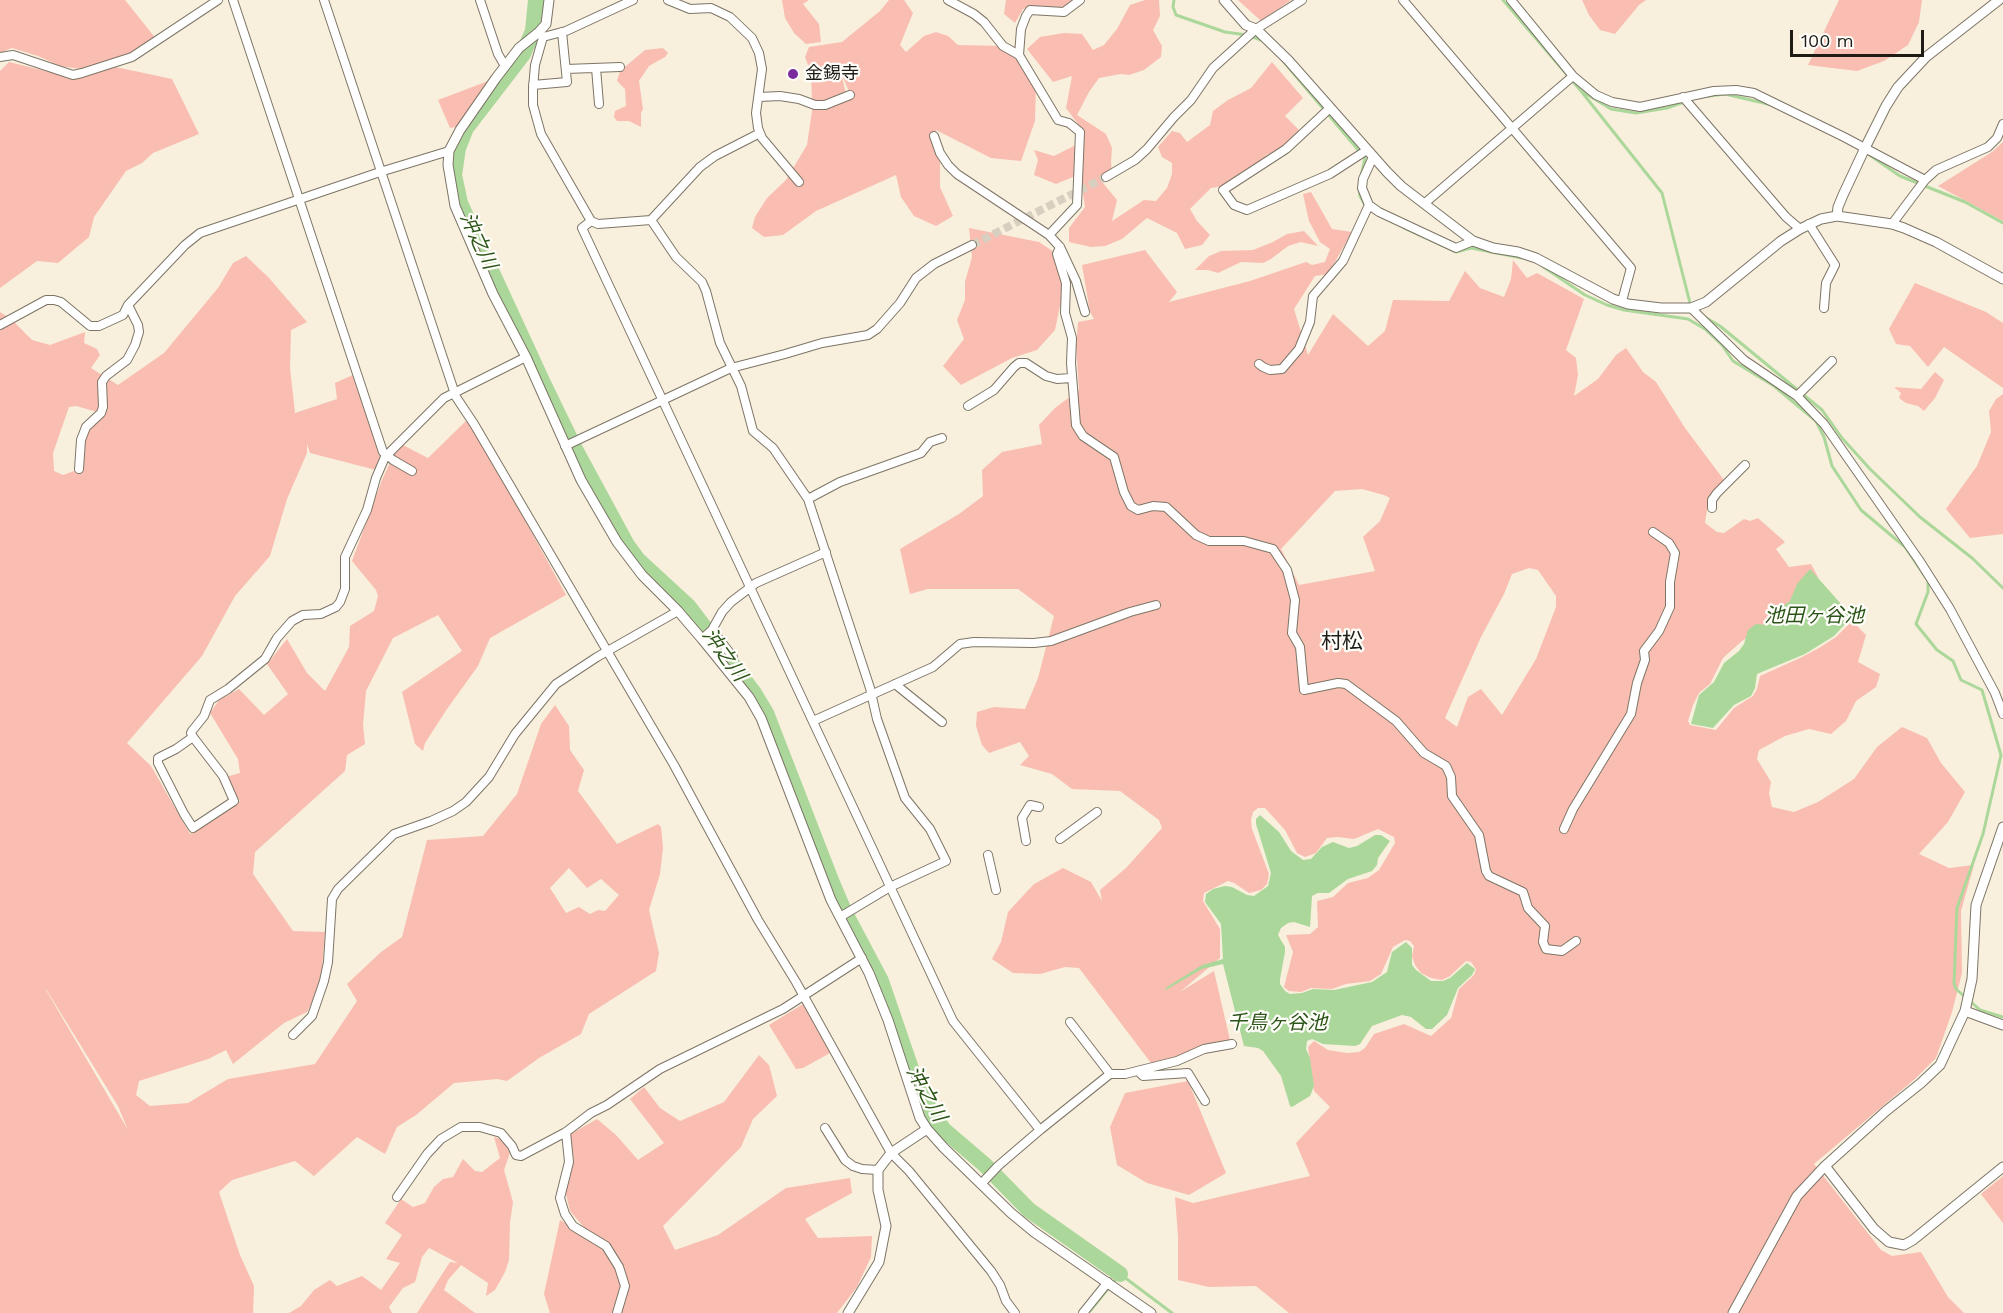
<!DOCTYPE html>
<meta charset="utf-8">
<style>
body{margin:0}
#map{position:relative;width:2003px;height:1313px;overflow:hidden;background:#f8efdd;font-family:"Work Sans",sans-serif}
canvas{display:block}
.scale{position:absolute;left:1790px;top:30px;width:134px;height:27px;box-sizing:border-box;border:3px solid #1f1c16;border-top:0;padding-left:8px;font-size:18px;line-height:21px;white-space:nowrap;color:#1f1c16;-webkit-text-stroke:4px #fefdf9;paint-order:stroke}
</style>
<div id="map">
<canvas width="2003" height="1313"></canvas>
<div class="scale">100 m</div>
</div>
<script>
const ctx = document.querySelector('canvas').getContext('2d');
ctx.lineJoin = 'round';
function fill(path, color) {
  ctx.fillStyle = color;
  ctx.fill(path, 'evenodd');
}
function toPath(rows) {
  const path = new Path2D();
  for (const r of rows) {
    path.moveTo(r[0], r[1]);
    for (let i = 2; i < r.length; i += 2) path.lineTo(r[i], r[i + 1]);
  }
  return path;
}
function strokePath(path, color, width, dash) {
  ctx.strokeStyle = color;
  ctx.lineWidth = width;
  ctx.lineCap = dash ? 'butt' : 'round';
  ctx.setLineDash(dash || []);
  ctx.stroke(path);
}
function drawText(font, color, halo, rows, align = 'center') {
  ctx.font = font + ' "Work Sans","Noto Sans JP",sans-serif';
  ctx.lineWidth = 4.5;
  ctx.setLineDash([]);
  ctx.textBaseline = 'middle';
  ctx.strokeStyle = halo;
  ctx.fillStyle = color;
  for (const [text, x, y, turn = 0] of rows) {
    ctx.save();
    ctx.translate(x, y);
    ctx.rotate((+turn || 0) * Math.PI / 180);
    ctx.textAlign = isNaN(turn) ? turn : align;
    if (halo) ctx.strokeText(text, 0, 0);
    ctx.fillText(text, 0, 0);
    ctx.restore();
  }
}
const green = toPath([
 [0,0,125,0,157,40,129,54,81,69,60,66,38,56,12,48,0,53],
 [782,0,809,0,803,4,819,24,821,42,806,44,794,33,785,18],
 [889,0,904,0,913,13,900,45,906,52,924,36,936,32,948,36,958,45,1003,46,1019,55,1036,81,1035,121,1021,161,991,158,936,130,940,164,940,187,953,216,936,226,914,216,901,197,896,175,816,211,783,235,764,237,752,228,755,217,767,198,786,180,807,145,813,104,820,107,830,107,850,94,841,73,846,94,825,105,812,101,811,73,805,57,809,47,842,42,880,11],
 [1006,0,1074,0,1061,8,1033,6,1023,9,1015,23,1004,14],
 [1145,0,1159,0,1160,16,1153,30,1162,46,1161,57,1144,70,1129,75,1121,74,1099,78,1089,92,1077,115,1106,134,1112,148,1111,162,1112,173,1103,183,1117,200,1112,221,1144,200,1156,201,1167,188,1172,174,1172,163,1162,157,1158,147,1172,131,1180,133,1187,142,1210,125,1213,111,1228,100,1251,88,1272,62,1303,98,1285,116,1303,134,1280,152,1265,155,1273,157,1230,185,1211,188,1190,209,1197,221,1210,235,1202,245,1185,249,1177,233,1147,218,1122,239,1105,246,1091,247,1069,242,1069,228,1085,207,1080,174,1056,184,1034,175,1038,160,1034,150,1054,156,1084,141,1081,128,1066,108,1072,76,1053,82,1027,49,1040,37,1064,33,1082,34,1093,50,1104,45,1117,29,1130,5],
 [1238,0,1291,0,1261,21],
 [1582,0,1646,0,1639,5,1615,34,1600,30,1589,15],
 [1839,0,1922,0,1919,22,1908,45,1884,61,1857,71,1808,65],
 [663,48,668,53,665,57,649,66,639,81,643,109,641,113,641,127,629,121,617,121,614,117,615,111,626,106,625,89,617,81,620,71,645,50],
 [9,62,74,78,111,66,172,79,199,134,153,153,142,163,126,171,94,217,89,237,58,263,37,261,0,288,0,71],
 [496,78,456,127,450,128,438,100],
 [2003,142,2003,221,1938,186,1992,152],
 [1311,192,1332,229,1352,232,1328,274,1315,276,1294,309,1308,355,1333,314,1368,346,1385,331,1393,300,1449,301,1465,271,1480,288,1504,297,1511,279,1513,260,1527,278,1537,273,1584,299,1566,350,1576,358,1578,375,1574,396,1598,379,1616,355,1626,348,1643,372,1656,382,1685,428,1724,480,1709,497,1705,523,1717,532,1724,533,1744,519,1750,521,1758,518,1785,542,1776,549,1789,567,1811,564,1818,577,1798,588,1790,602,1771,621,1742,641,1723,658,1710,684,1699,693,1693,705,1688,721,1690,725,1716,730,1734,708,1753,696,1757,689,1760,676,1800,658,1819,648,1836,637,1852,621,1866,635,1858,662,1880,674,1876,687,1856,701,1846,721,1831,734,1809,729,1785,736,1759,750,1757,759,1771,782,1769,793,1772,807,1794,812,1818,802,1854,779,1877,747,1902,727,1927,738,1941,763,1965,792,1948,822,1919,854,1949,868,1974,865,1961,911,1962,973,1952,1012,1936,1058,1916,1078,1814,1164,1881,1250,1892,1256,1921,1252,1948,1297,1964,1313,1289,1313,1256,1286,1209,1287,1178,1280,1178,1236,1175,1197,1193,1203,1310,1176,1296,1143,1330,1107,1314,1091,1308,1047,1314,1041,1328,1050,1347,1053,1359,1052,1365,1048,1374,1034,1404,1024,1431,1036,1451,1018,1459,989,1474,975,1476,969,1471,962,1466,961,1450,976,1442,980,1431,978,1421,973,1415,965,1412,956,1414,946,1410,941,1405,940,1393,947,1381,974,1370,981,1346,984,1332,989,1311,988,1301,992,1289,991,1284,987,1293,952,1286,935,1310,934,1318,927,1317,901,1333,897,1348,883,1368,878,1379,870,1395,843,1394,837,1378,829,1354,839,1338,837,1327,838,1316,853,1305,857,1297,853,1285,830,1265,808,1258,808,1253,812,1251,820,1252,829,1269,874,1267,884,1261,890,1249,893,1234,883,1228,881,1204,893,1203,901,1220,929,1220,958,1180,992,1214,971,1230,1040,1227,1043,1151,1063,1079,968,1065,967,1040,974,1013,973,992,959,1001,942,1008,912,1034,884,1063,868,1091,882,1102,901,1100,890,1126,868,1162,828,1159,820,1120,791,1072,789,1052,774,1020,765,1029,756,1020,742,989,753,982,745,976,726,977,712,994,707,1025,709,1038,678,1054,616,1018,589,928,589,910,594,900,549,959,514,983,496,982,470,1002,452,1042,444,1039,425,1055,408,1079,390,1076,346,1078,322,1094,319,1090,312,1082,265,1145,250,1177,292,1169,302,1250,281,1306,262,1312,265,1325,262,1330,249,1320,242,1309,221,1303,194],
 [1362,489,1384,495,1390,498,1380,521,1363,537,1375,571,1299,585,1281,549,1335,491],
 [1529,568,1538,570,1556,596,1556,607,1536,659,1502,715,1481,689,1468,697,1457,727,1445,718,1481,637,1504,594,1512,574],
 [969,228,1039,242,1054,252,1063,291,1055,330,1037,350,1012,358,961,385,943,366,964,339,957,320,965,300,965,282,972,257],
 [1304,231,1318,246,1301,242,1288,246,1271,259,1263,263,1241,262,1218,273,1208,270,1195,270,1209,256,1221,251,1253,250,1273,242,1287,234],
 [246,256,269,278,307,322,291,330,290,368,295,413,337,399,335,383,355,374,379,451,380,461,376,470,310,453,307,444,307,453,287,499,270,556,235,596,202,656,127,743,151,766,190,834,240,801,226,777,240,773,238,759,210,713,219,700,239,689,264,715,288,694,267,664,287,639,307,673,325,691,349,647,350,626,374,611,378,596,376,590,352,561,382,480,399,443,428,458,469,418,566,595,490,638,478,666,447,709,425,743,423,751,415,744,402,692,462,651,438,615,393,638,366,691,363,725,365,744,347,755,345,771,255,852,253,874,293,931,325,932,322,969,318,990,307,1012,284,1023,233,1064,226,1050,208,1059,139,1081,136,1095,150,1106,188,1103,228,1079,315,1064,357,1001,347,984,381,952,402,937,427,840,483,836,517,794,541,724,555,705,569,726,570,750,584,770,578,791,617,844,658,824,661,827,663,848,660,874,649,910,659,953,656,971,589,1014,581,1034,539,1058,507,1081,497,1079,454,1083,416,1115,397,1127,385,1154,357,1137,314,1176,295,1161,232,1180,219,1192,240,1255,254,1286,253,1313,0,1313,0,312,11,319,32,340,50,345,85,332,84,343,97,349,100,355,91,368,118,385,164,353,218,288,233,263],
 [76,406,101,413,89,424,77,470,63,475,54,471,53,453,69,407],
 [569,868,587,888,601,879,619,895,605,911,598,910,590,914,579,907,566,913,550,888],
 [46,989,118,1106,128,1130,46,990],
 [1915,283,1986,312,2003,323,2003,388,1944,347,1928,367,1910,346,1896,344,1889,329],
 [1935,372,1944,380,1935,398,1924,411,1918,406,1906,403,1899,398,1901,393,1894,387,1921,389],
 [2003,394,2003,534,1970,538,1946,509,1977,466,1991,432,1989,411,1996,399],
 [803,1004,830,1053,803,1068,796,1069,769,1025],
 [759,1055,769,1065,777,1096,753,1119,741,1147,663,1226,675,1250,718,1235,786,1188,850,1178,852,1193,805,1219,818,1238,872,1236,871,1257,857,1287,837,1313,550,1313,544,1294,560,1220,594,1239,570,1211,566,1194,566,1172,574,1158,567,1136,597,1119,616,1135,638,1160,664,1143,630,1099,644,1087,660,1108,680,1121,724,1102],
 [1188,1081,1226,1173,1189,1195,1147,1183,1117,1165,1110,1127,1125,1093],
 [494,1137,504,1140,510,1153,504,1170,513,1202,510,1223,509,1260,505,1272,495,1290,486,1296,488,1283,461,1265,448,1280,444,1290,475,1313,417,1313,450,1262,458,1263,429,1248,422,1257,415,1282,403,1288,389,1307,392,1313,289,1313,301,1306,314,1290,330,1280,337,1286,362,1276,381,1290,400,1263,386,1259,402,1235,385,1223,401,1199,413,1207,425,1203,434,1187,443,1179,453,1177,463,1159,475,1171,482,1172,500,1158],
 [2003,1176,2003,1223,1981,1194]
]);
const water = toPath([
 [1810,569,1849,613,1850,619,1834,636,1805,654,1757,674,1755,688,1751,696,1734,705,1713,728,1691,724,1699,695,1714,682,1724,663,1739,651,1744,644,1748,630,1756,624,1768,625,1776,619,1780,608,1790,601,1797,584],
 [1260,815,1279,832,1291,851,1303,860,1311,859,1322,847,1333,842,1349,848,1357,846,1375,835,1381,835,1390,841,1378,858,1377,865,1372,871,1348,879,1329,893,1318,893,1312,896,1310,927,1294,922,1288,923,1281,928,1278,935,1285,947,1285,952,1280,979,1280,984,1285,991,1290,994,1302,993,1313,989,1334,990,1372,982,1387,972,1392,952,1406,942,1412,948,1412,965,1416,970,1431,981,1443,981,1450,978,1467,963,1475,969,1472,975,1458,988,1447,1015,1432,1029,1426,1029,1411,1017,1402,1015,1372,1026,1360,1044,1355,1046,1323,1044,1312,1039,1307,1041,1306,1049,1310,1058,1314,1086,1310,1096,1292,1107,1290,1106,1281,1076,1263,1051,1258,1048,1244,1046,1223,964,1202,969,1164,991,1167,987,1202,965,1223,959,1221,924,1205,902,1206,894,1213,889,1225,886,1232,887,1247,895,1254,896,1268,886,1271,873,1256,824,1256,819]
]);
const stream = toPath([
 [1174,0,1173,7,1176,15,1225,32,1247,35,1261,40],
 [1503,0,1581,91,1662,193,1691,307],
 [1283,61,1365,158,1360,180],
 [1583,92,1611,109,1636,113,1667,108,1684,102],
 [1702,97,1725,94,1772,105],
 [1868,154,1900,176,1965,202,2003,223],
 [1359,189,1360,196,1365,205],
 [1404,228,1456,252,1471,248,1522,258],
 [1542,266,1585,295,1607,305,1624,310,1688,319,1705,329,1722,345,1733,361,1774,386,1816,421,1824,437,1832,466,1861,510,1905,547,1928,581,1928,592,1916,624,1937,650,1953,661,1961,680,1982,690,2001,755,1983,834,1957,908,1954,983,1956,989,1965,997],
 [1703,316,1720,326,1822,410,1842,438,1870,469,1920,517,1972,558,2003,588],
 [1970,1001,1980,1010,2003,1017],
 [1090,1311,1120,1274,1172,1313]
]);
const river = toPath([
 [536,0,533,31,523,54,466,128,458,148,454,175,460,203,543,383,575,449,627,545,638,560,689,607,754,693,766,713,832,883,844,911,881,981,916,1083,935,1118,944,1130,985,1165,1029,1210,1120,1274]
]);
const minorTunnel = toPath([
 [972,245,1106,177]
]);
const minor = toPath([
 [233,0,383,452,393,460,412,471],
 [324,0,456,397,474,424,674,765,758,920,796,982,891,1153,909,1171,991,1271,1000,1285,1006,1301,1015,1313],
 [480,0,498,54,505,66],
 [668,0,690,9,711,8,730,17,752,38,759,53,762,69,756,113,758,128,762,138,799,182],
 [948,0,974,14,984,22,1003,46,1019,55,1058,120,1069,123,1080,132,1077,205,1049,235],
 [1403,0,1631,268,1622,301],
 [1511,0,1573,76,1596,95,1612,102,1640,107,1714,91,1736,90,1754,93,1844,137,1925,180],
 [539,32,543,37,535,65,533,88,533,105,541,134,591,221,598,224,651,220,676,257,702,282,706,291,720,343,741,386,753,431,773,448,808,499,870,688,877,719,905,798,930,829,946,861,890,887,840,917],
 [543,37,566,31,633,0],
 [1019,55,1021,29,1026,16,1030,10,1064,12,1080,0],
 [0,57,13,55,73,75,82,73,132,57,218,0],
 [596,68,599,104],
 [566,69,620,67],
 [533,85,567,82,562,32],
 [759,97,780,96,799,99,815,105,825,105,850,95],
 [1683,97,1786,217,1800,229],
 [1330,108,1286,149,1223,190,1234,205,1247,210,1330,174,1367,150],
 [934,136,940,153,948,165,957,174,1049,235,1060,247,1076,281,1085,312],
 [1373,157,1363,179,1362,188,1369,205,1379,212,1456,248,1473,241],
 [1106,177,1135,160,1147,149,1174,117,1191,100,1213,68,1234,49,1256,29,1302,0],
 [1425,203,1573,76],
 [651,220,700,167,715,156,760,133],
 [591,221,582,228,953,1021,1040,1130],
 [1809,224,1835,265,1826,283,1824,308],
 [1892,224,1925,180,1936,170,1988,147,1997,138,2003,124],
 [1060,247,1057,254,1066,283,1065,313,1072,338,1071,363,1076,425,1083,436,1114,457,1124,492,1131,506,1138,510,1153,506,1166,507,1196,535,1209,541,1244,541,1273,549,1287,570,1295,600,1292,633,1300,647,1304,690,1338,683,1346,684,1396,721,1424,753,1446,766,1451,777,1452,796,1479,835,1486,871,1489,876,1523,892,1528,908,1545,926,1543,942,1546,949,1562,951,1576,941],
 [1691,308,1744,360,1797,396,1824,424,1919,560,1950,609,1995,693,2003,714],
 [0,325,46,300,54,300,61,302,90,326,99,326,123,315,128,305,185,245,200,233,380,172,449,151],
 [1259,364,1263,367,1270,370,1282,369,1299,349,1310,322,1313,296,1343,261,1369,205],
 [1797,396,1832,361],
 [968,406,994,390,1014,367,1019,363,1026,363,1046,376,1057,379,1071,378],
 [565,446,731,368,785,354,822,343,868,335,877,329,900,303,916,278,934,264,972,245],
 [79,469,81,440,86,427,101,413,103,407,102,382,106,376,127,360,135,345,139,332,138,325,128,305],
 [808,499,840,482,921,453,930,442,942,438],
 [1712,508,1712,500,1717,493,1745,465],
 [712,630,733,657],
 [702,639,712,630,722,612,731,602,756,583,826,552],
 [895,684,942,722],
 [813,721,933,667,960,644,974,642,1034,643,1051,641,1130,612,1156,605],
 [193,737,223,776,234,801,193,828,184,814,158,763,158,758,176,749,193,737,191,733,192,731,204,716,210,700,228,689,265,659,277,638,292,621,303,615,321,614,336,607,340,602,345,589,345,557,367,510,376,478,385,457,444,398,526,357],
 [1564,829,1573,809,1631,714,1637,683,1645,660,1644,651,1659,631,1670,607,1670,582,1675,553,1669,543,1653,532],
 [1060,839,1097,812],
 [1026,841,1022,818,1030,805,1039,807],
 [988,855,996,890],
 [1070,1022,1110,1074],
 [293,1035,312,1016,324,981,328,962,332,899,338,889,394,834,431,821,453,811,466,802,489,777,515,734,556,684,597,657,678,611],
 [1138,1071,1143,1076,1188,1073,1205,1101],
 [825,1128,845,1160,853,1166,862,1169,878,1170],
 [566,1132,569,1162,560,1198,565,1214,573,1226,606,1246,619,1267,625,1286,617,1313],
 [981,1184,998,1166,1040,1130,1110,1074,1125,1074,1177,1061,1204,1049,1232,1044],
 [397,1197,427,1154,441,1139,461,1127,480,1127,501,1133,512,1146,516,1155,521,1156,566,1132,591,1113,607,1105,660,1069,783,1009,862,958],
 [1083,1313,1108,1282]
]);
const tertiary = toPath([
 [549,0,546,24,539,32,519,48,496,78,460,130,449,151,448,165,455,206,493,294,526,357,581,480,617,542,642,575,678,611,702,639,749,697,761,718,831,900,869,973,888,1020,920,1118,927,1129,944,1148,1011,1213,1034,1232,1151,1313],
 [1224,0,1246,25,1256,29,1288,60,1387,172,1401,186,1473,241,1493,248,1518,252,1536,258,1613,299,1628,304,1661,308,1691,308,1706,302,1781,241,1800,229,1821,219,1837,216,1892,224,1904,228,1936,242,2003,279],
 [1837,216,1838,207,1843,195,1865,148,1886,106,1898,87,1926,57,1999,0],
 [1965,1011,2003,1025],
 [1825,1166,1874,1229,1889,1242,1904,1245,1913,1240,2003,1167],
 [848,1313,879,1262,886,1226,878,1190,878,1170,891,1153,927,1129],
 [1733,1313,1797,1196,1825,1166,1886,1111,1921,1083,1940,1065,1965,1011,1972,979,1976,905,2003,827]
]);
const markers = [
 [793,74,6,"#7a2c9d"]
];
const poiNames = [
 ["金錫寺",805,74]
];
const waterNames = [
 ["沖之川",478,241,65],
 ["池田ヶ谷池",1814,616],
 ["沖之川",724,655,54],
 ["千鳥ヶ谷池",1277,1023],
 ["沖之川",926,1094,61]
];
const quarterNames = [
 ["村松",1342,642]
];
fill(green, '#f9beb1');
fill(water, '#abd89a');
strokePath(stream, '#abd89a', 3);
strokePath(river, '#abd89a', 16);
strokePath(minorTunnel, '#d7cfbf', 8, [8, 4]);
strokePath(minor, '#7d7566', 10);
strokePath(tertiary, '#7d7566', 11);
strokePath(minor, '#fff', 8);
strokePath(tertiary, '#fff', 9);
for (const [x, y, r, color] of markers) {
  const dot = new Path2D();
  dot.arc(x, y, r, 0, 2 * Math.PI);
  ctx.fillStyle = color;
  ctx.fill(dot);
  strokePath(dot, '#fefdf9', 2);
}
drawText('18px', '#1f1c16', '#fefdf9', poiNames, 'left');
drawText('italic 20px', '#2b5418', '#fefdf9', waterNames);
drawText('21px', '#1f1c16', '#fefdf9', quarterNames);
</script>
